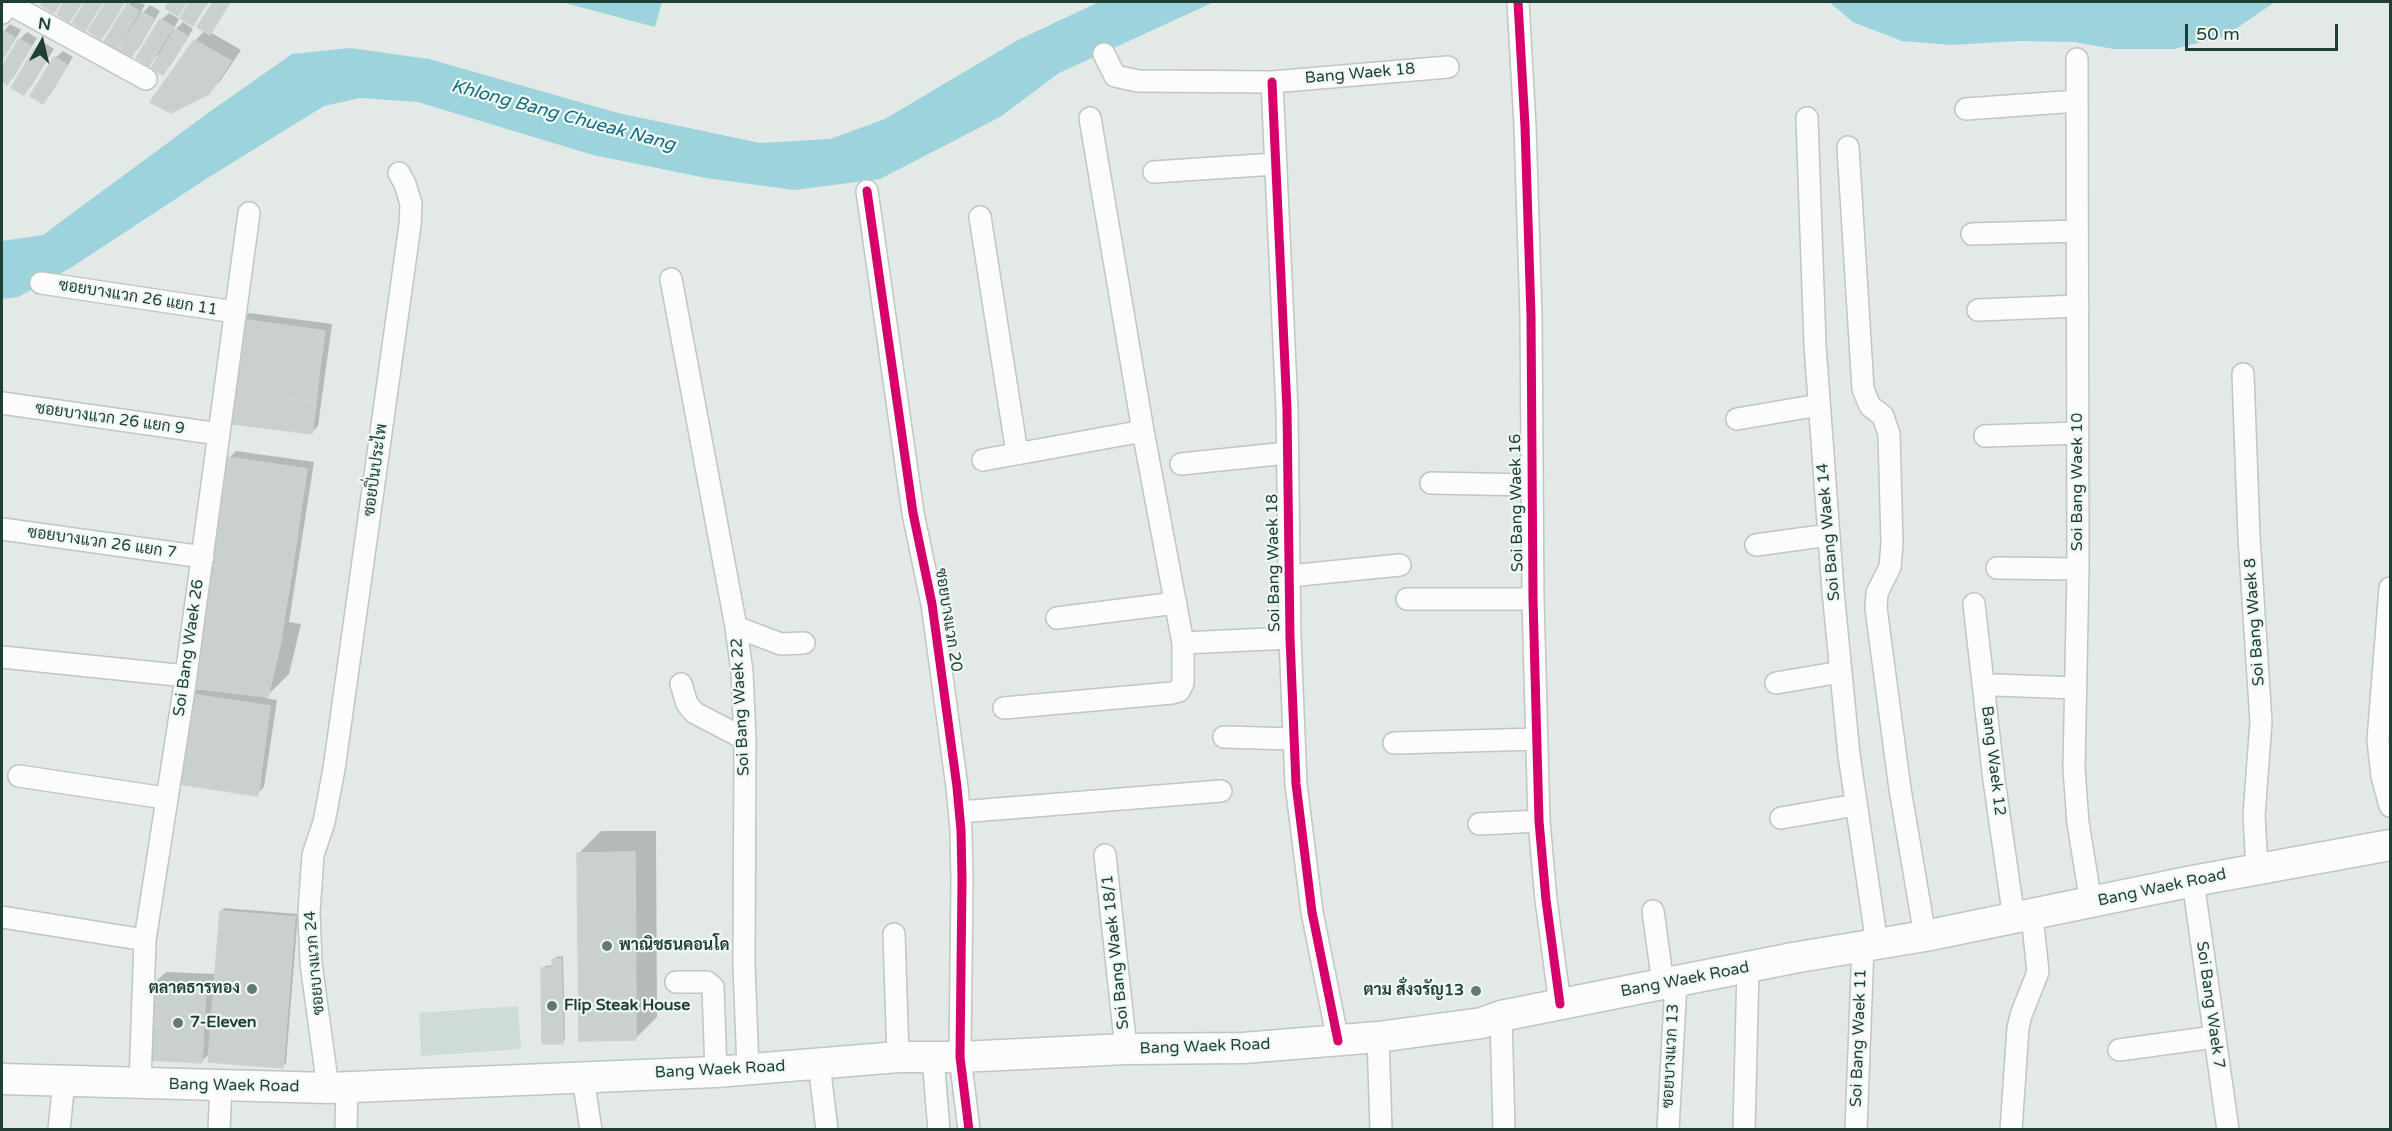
<!DOCTYPE html>
<meta charset="utf-8">
<style>
body{margin:0}
#map{position:relative;width:2392px;height:1131px;overflow:hidden;background:#e2e9e6;font-family:"Varela Round",sans-serif}
canvas{display:block}
.frame{position:absolute;inset:0;border:3px solid #1e3e36;pointer-events:none}
.north{position:absolute;left:12px;top:12px;width:60px;height:60px;-webkit-text-stroke:4px #f0f8f4;paint-order:stroke;rotate:8deg;font-size:16px;font-weight:700;line-height:24px;text-align:center;color:#1e3e36}
.north::after{content:'';display:block;margin:auto;width:21px;height:27px;background:#1e3e36;clip-path:polygon(50% 0,100% 100%,50% 72%,0 100%)}
.scale{position:absolute;left:2185px;top:24px;width:153px;height:27px;box-sizing:border-box;border:3px solid #1e3e36;border-top:0;padding-left:8px;font-size:18px;line-height:21px;white-space:nowrap;color:#1e3e36;-webkit-text-stroke:4px #f0f8f4;paint-order:stroke}
</style>
<div id="map">
<canvas width="2392" height="1131"></canvas>
<div class="frame"></div>
<div class="north">N</div>
<div class="scale">50 m</div>
</div>
<script>
const ctx = document.querySelector('canvas').getContext('2d');
ctx.lineJoin = 'round';
function fill(path, color) {
  ctx.fillStyle = color;
  ctx.fill(path, 'evenodd');
}
function toPath(rows) {
  const path = new Path2D();
  for (const r of rows) {
    path.moveTo(r[0], r[1]);
    for (let i = 2; i < r.length; i += 2) path.lineTo(r[i], r[i + 1]);
  }
  return path;
}
function strokePath(path, color, width, dash) {
  ctx.strokeStyle = color;
  ctx.lineWidth = width;
  ctx.lineCap = dash ? 'butt' : 'round';
  ctx.setLineDash(dash || []);
  ctx.stroke(path);
}
function drawText(font, color, halo, rows, align = 'center') {
  ctx.font = font + ' "Varela Round",Sarabun,sans-serif';
  ctx.lineWidth = 4.5;
  ctx.setLineDash([]);
  ctx.textBaseline = 'middle';
  ctx.strokeStyle = halo;
  ctx.fillStyle = color;
  for (const [text, x, y, turn = 0] of rows) {
    ctx.save();
    ctx.translate(x, y);
    ctx.rotate((+turn || 0) * Math.PI / 180);
    ctx.textAlign = isNaN(turn) ? turn : align;
    if (halo) ctx.strokeText(text, 0, 0);
    ctx.fillText(text, 0, 0);
    ctx.restore();
  }
}
const built = toPath([
 [518,1006,521,1049,421,1056,419,1013]
]);
const water = toPath([
 [561,2,662,2,655,27],
 [1099,2,1214,2,1059,73,1000,117,880,179,794,190,706,178,593,155,418,102,360,98,324,106,206,179,72,267,18,297,2,299,2,241,43,235,208,113,292,54,350,48,429,59,618,113,760,143,830,139,885,119,1018,40],
 [1829,2,2275,2,2225,36,2174,49,2114,49,2074,42,2018,41,1951,45,1902,41,1853,22]
]);
const shadow = toPath([
 [66,2,83,2,69,20,59,14],
 [87,2,104,2,84,29,74,22],
 [108,2,125,2,108,30,101,37,90,31],
 [131,2,145,4,139,17,150,5,160,11,138,49,130,56,126,37,115,48,105,42],
 [192,2,209,2,192,24,182,17],
 [215,2,231,2,210,32,241,50,220,81,208,93,195,41,205,30,199,27],
 [169,13,179,19,171,34,183,22,193,29,170,66,163,73,161,52,149,64,138,58,161,20],
 [10,24,21,30,2,61,2,34],
 [27,32,37,38,14,76,7,83,2,80,2,70,20,39],
 [43,42,54,49,31,86,24,93,36,49],
 [63,51,73,57,50,95,43,102,55,58],
 [249,313,332,324,318,426,311,433,242,320],
 [236,451,314,462,289,622,301,624,289,674,265,698,277,700,264,787,257,794,191,695,199,688,229,458],
 [601,831,656,831,657,1017,635,1039,579,853],
 [224,908,298,914,286,1063,283,1066,210,1053,202,1061,154,983,166,972,216,974,221,912],
 [563,956,565,1039,562,1042,542,969,545,966,553,965,553,960,556,957]
]);
const building = toPath([
 [43,2,61,2,54,13,41,5,43,2],
 [64,2,82,2,69,22,57,14,64,2],
 [85,2,102,2,85,31,72,23,85,2],
 [106,2,124,2,101,39,88,31,106,2],
 [169,2,187,2,178,16,165,8,169,2],
 [190,2,207,2,193,26,180,18,190,2],
 [213,2,230,2,210,35,197,27,213,2],
 [127,4,139,11,116,50,103,43,127,4],
 [142,12,154,19,131,58,118,50,142,12],
 [160,19,173,27,149,66,136,58,160,19],
 [175,29,187,36,163,75,151,68,175,29],
 [2,30,15,38,2,59,2,30],
 [19,39,31,46,7,85,2,81,2,67,19,39],
 [194,40,231,61,209,94,171,113,150,102,194,40],
 [35,48,48,56,24,95,11,88,35,48],
 [54,57,67,65,43,104,30,96,54,57],
 [240,319,325,331,320,366,236,354,240,319],
 [236,354,320,366,316,402,230,391,236,354],
 [230,391,316,402,312,434,225,423,230,391],
 [227,457,307,469,291,577,211,565,227,457],
 [211,565,291,577,280,645,201,633,211,565],
 [201,633,280,645,268,697,192,688,201,633],
 [190,694,270,706,258,796,178,784,190,694],
 [635,852,636,1040,579,1041,577,853,635,852],
 [220,911,295,917,283,1068,208,1062,220,911],
 [552,959,561,959,563,1044,542,1044,541,968,552,968,552,959],
 [153,983,206,985,202,1063,149,1060,153,983]
]);
const street = toPath([
 [1518,2,1525,126,1531,316,1533,599,1539,821,1546,900,1560,1004],
 [2,13,8,3,146,79],
 [1104,54,1115,76,1138,81,1272,82,1448,67],
 [2077,59,2078,569,2074,769,2078,823,2091,903],
 [1272,82,1287,410,1290,638,1296,784,1312,912,1338,1041],
 [1966,109,2077,101],
 [1090,118,1143,431,1183,643,1290,638],
 [1807,118,1815,345,1833,591,1849,755,1877,944],
 [1848,147,1863,389,1870,406,1883,416,1889,434,1892,543,1890,567,1877,593,1876,608,1900,789,1925,936],
 [1154,172,1275,164],
 [867,191,913,513,932,604,957,787,961,830,962,880,960,1057,969,1130],
 [980,217,1017,453],
 [1972,234,2077,231],
 [671,279,736,627,742,672,745,739,744,965,748,1069],
 [41,283,235,312],
 [1978,310,2078,306],
 [2243,374,2249,537,2261,722,2254,815,2257,869],
 [2,403,219,434],
 [1737,419,1819,405],
 [1985,436,2078,433],
 [983,460,1143,431],
 [1181,464,1287,453],
 [1431,483,1532,485],
 [2,529,203,557],
 [1756,545,1829,535],
 [1997,568,2078,569],
 [1289,576,1400,565],
 [2390,588,2378,740,2382,776,2390,806],
 [1407,599,1533,599],
 [1974,604,1994,780,2014,919],
 [1057,618,1176,603],
 [736,627,781,644,804,643],
 [2,657,186,676],
 [1776,683,1841,672],
 [681,684,687,704,695,713,745,739],
 [1996,685,2075,688],
 [1004,708,1172,693,1179,691,1183,683,1183,643],
 [1224,737,1294,739],
 [1394,743,1537,739],
 [19,776,165,798],
 [960,812,1221,791],
 [1781,818,1856,805],
 [1479,824,1539,821],
 [1105,855,1126,1049],
 [2193,881,2228,1130],
 [1653,911,1663,984],
 [2,917,145,940],
 [894,934,898,1057],
 [676,982,707,982,713,987,716,1072],
 [1501,1016,1504,1130],
 [1378,1037,1381,1130],
 [2119,1050,2214,1037],
 [933,1057,939,1130],
 [819,1064,827,1130],
 [583,1078,591,1130],
 [140,1083,145,940,184,690,249,213],
 [328,1088,311,963,309,912,313,855,324,822,334,769,410,225,411,204,405,184,399,173],
 [59,1130,64,1081],
 [219,1130,221,1084],
 [346,1130,347,1087],
 [1668,1130,1676,982],
 [1744,1130,1748,968],
 [1856,1130,1863,946],
 [2011,1130,2018,1028,2021,1015,2038,972,2032,915]
]);
const secondary = toPath([
 [2,1079,328,1088,716,1072,898,1057,960,1057,1126,1049,1243,1048,1378,1037,1482,1023,1501,1016,1793,958,1925,936,2193,881,2390,845]
]);
const cycleway = toPath([
 [1518,2,1525,126,1531,316,1533,599,1539,821,1546,900,1560,1004],
 [1272,82,1287,410,1290,638,1296,784,1312,912,1338,1041],
 [867,191,913,513,932,604,957,787,961,830,962,880,960,1057,969,1130]
]);
const markers = [
 [607,946,6,"#637a74"],
 [252,989,6,"#637a74"],
 [1476,991,6,"#637a74"],
 [552,1006,6,"#637a74"],
 [178,1023,6,"#637a74"]
];
const streetNames = [
 ["Bang Waek 18",1360,74,-5],
 ["ซอยบางแวก 26 แยก 11",138,298,9],
 ["ซอยบางแวก 26 แยก 9",110,419,8],
 ["ซอยปิ่นประไพ",376,470,-82],
 ["Soi Bang Waek 10",2078,482,-90],
 ["Soi Bang Waek 16",1517,503,-91],
 ["Soi Bang Waek 14",1829,532,-95],
 ["ซอยบางแวก 26 แยก 7",102,543,8],
 ["Soi Bang Waek 18",1274,563,-91],
 ["ซอยบางแวก 20",948,620,81],
 ["Soi Bang Waek 8",2255,622,-94],
 ["Soi Bang Waek 26",189,648,-82],
 ["Soi Bang Waek 22",741,707,-93],
 ["Bang Waek 12",1993,761,83],
 ["Bang Waek Road",2162,888,-12],
 ["Soi Bang Waek 18/1",1116,952,-96],
 ["ซอยบางแวก 24",315,963,-95],
 ["Bang Waek Road",1685,980,-11],
 ["Soi Bang Waek 7",2210,1005,82],
 ["Soi Bang Waek 11",1859,1038,-88],
 ["Bang Waek Road",1205,1047,-2],
 ["ซอยบางแวก 13",1671,1056,-87],
 ["Bang Waek Road",720,1070,-3],
 ["Bang Waek Road",234,1086,1]
];
const poiNames = [
 ["พาณิชธนคอนโด",619,946],
 ["ตลาดธารทอง",240,989,"right"],
 ["ตาม สั่งจรัญ13",1464,991,"right"],
 ["Flip Steak House",564,1006],
 ["7-Eleven",190,1023]
];
const waterNames = [
 ["Khlong Bang Chueak Nang",563,116,15]
];
fill(built, '#cfdbd6');
fill(water, '#9dd3dc');
fill(shadow, '#0003');
fill(building, '#c9d0cd');
strokePath(building, '#cbd2cf', 1.5);
strokePath(street, '#bfc6c3', 24);
strokePath(secondary, '#bdc7c3', 33);
strokePath(street, '#fbfcfb', 21);
strokePath(secondary, '#fbfcfb', 30);
strokePath(cycleway, '#d6006c', 9);
for (const [x, y, r, color] of markers) {
  const dot = new Path2D();
  dot.arc(x, y, r, 0, 2 * Math.PI);
  ctx.fillStyle = color;
  ctx.fill(dot);
  strokePath(dot, '#f0f8f4', 2);
}
drawText('16px', '#1e3e36', '#f0f8f4', streetNames);
drawText('bold 16px', '#1e3e36', '#f0f8f4', poiNames, 'left');
drawText('italic 18px', '#126c80', '#f0f8f4', waterNames);
</script>
